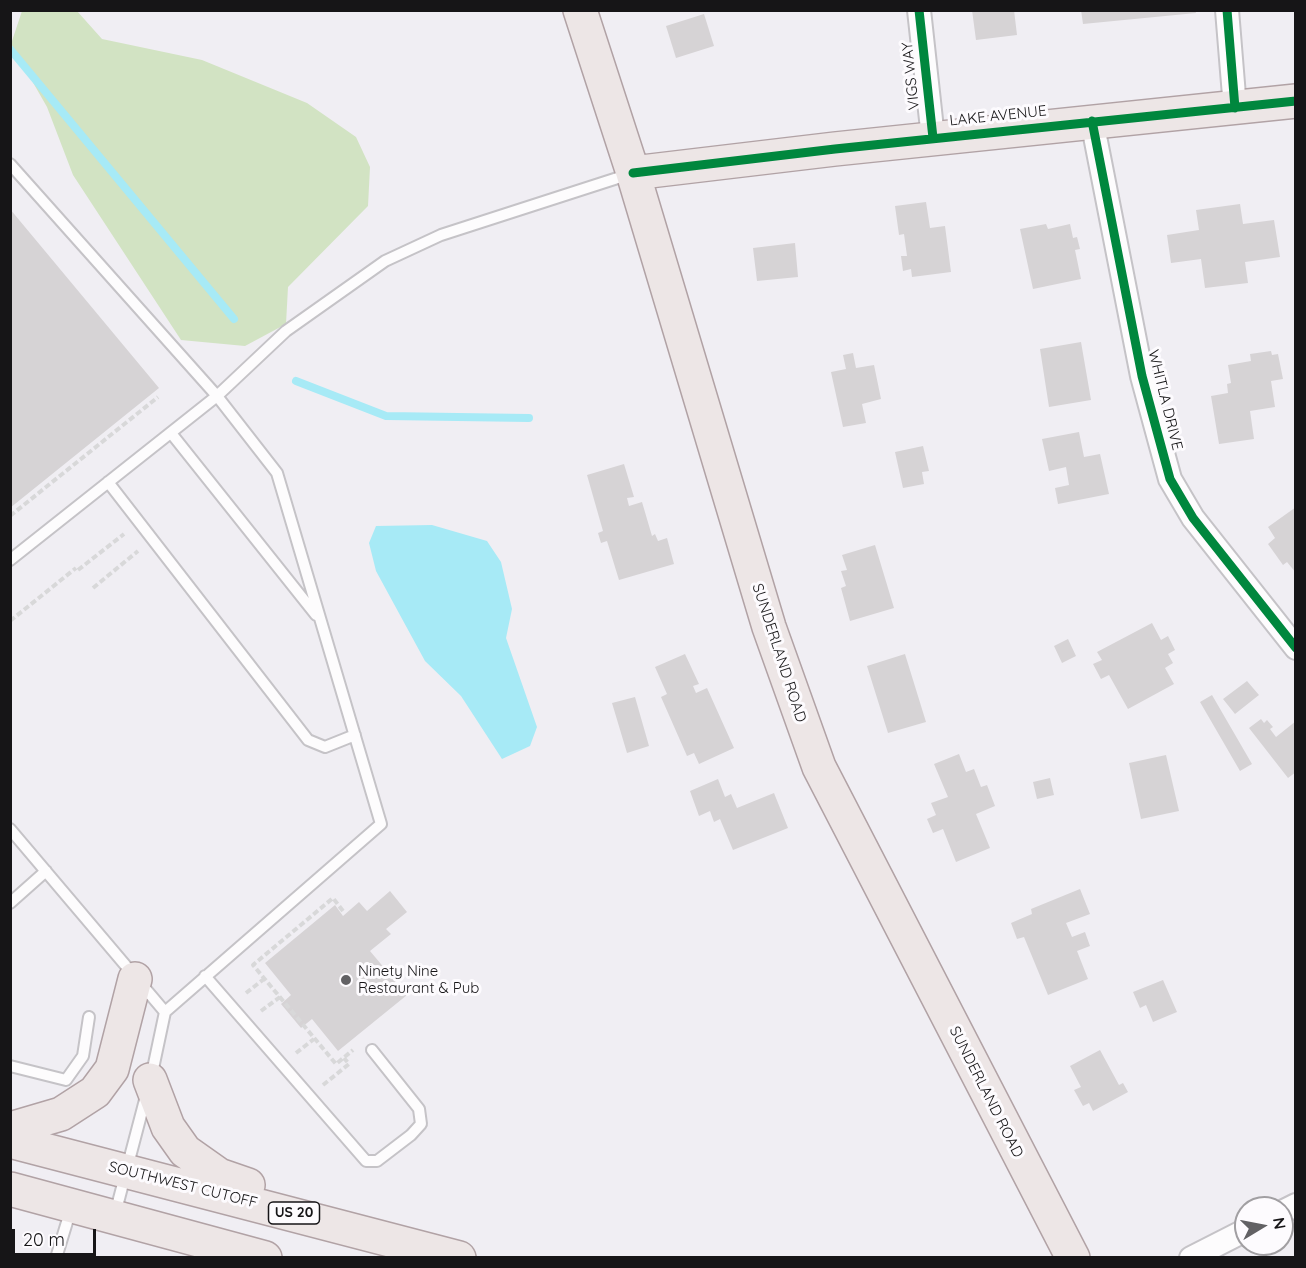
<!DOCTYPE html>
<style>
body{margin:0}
#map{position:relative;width:1306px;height:1268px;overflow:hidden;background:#f0eef3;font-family:Quicksand,sans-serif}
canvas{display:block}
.frame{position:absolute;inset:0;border:12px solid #161517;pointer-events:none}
.north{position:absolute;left:1234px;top:1196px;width:60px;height:60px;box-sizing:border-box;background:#fdfbfe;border:2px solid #a19fa2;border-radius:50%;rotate:80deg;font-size:16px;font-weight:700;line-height:24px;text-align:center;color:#161517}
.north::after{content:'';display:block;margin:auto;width:21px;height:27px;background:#626164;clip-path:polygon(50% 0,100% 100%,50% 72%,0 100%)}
.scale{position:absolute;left:12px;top:1229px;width:84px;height:27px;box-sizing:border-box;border:3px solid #161517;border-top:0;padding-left:8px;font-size:18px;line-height:21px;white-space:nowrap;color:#161517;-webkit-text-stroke:4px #fdfbfe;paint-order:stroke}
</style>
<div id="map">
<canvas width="1306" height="1268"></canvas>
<div class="frame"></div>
<div class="north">N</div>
<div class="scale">20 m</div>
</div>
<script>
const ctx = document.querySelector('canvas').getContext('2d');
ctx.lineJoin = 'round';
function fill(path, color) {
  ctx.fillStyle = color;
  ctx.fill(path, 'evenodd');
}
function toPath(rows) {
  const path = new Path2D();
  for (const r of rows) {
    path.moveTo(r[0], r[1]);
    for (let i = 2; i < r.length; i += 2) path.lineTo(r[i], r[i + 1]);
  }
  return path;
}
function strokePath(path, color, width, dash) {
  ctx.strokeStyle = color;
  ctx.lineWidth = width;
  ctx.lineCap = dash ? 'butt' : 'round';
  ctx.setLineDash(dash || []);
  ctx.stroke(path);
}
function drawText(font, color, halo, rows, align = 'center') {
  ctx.font = font + ' Quicksand,sans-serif';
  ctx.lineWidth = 6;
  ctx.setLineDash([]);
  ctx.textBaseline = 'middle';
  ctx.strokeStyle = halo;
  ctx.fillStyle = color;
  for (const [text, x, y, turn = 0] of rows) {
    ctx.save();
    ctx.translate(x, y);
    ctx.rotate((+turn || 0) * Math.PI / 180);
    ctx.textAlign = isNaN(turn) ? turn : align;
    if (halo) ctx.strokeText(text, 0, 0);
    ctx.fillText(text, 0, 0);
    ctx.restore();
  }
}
const green = toPath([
 [22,11,77,11,102,39,202,60,307,103,356,137,370,167,368,206,288,287,286,324,245,346,181,340,73,175,47,107,11,44]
]);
const water = toPath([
 [432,525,487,541,501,562,512,609,506,638,537,727,530,746,502,759,461,696,425,661,376,571,369,543,376,526]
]);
const stream = toPath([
 [10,49,234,319],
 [296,381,386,416,529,418]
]);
const building = toPath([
 [972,10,1014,10,1017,35,976,40],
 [1081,10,1195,10,1196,13,1083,24],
 [704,14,714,46,676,58,666,26],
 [926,202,930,228,945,226,951,272,912,277,911,269,903,271,901,256,907,256,904,234,899,235,895,206],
 [1240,204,1243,224,1274,220,1280,257,1245,262,1248,283,1205,288,1201,259,1171,263,1167,235,1199,230,1196,210],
 [10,209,159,388,10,508],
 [1046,224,1048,229,1070,224,1073,238,1077,237,1080,249,1075,250,1081,279,1033,289,1020,229],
 [795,243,798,277,757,281,753,248],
 [1081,342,1091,400,1049,407,1040,349],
 [1271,351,1272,355,1278,354,1283,379,1271,381,1275,407,1250,411,1254,439,1219,444,1211,396,1228,393,1227,384,1231,383,1228,365,1251,361,1250,354],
 [853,353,856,368,874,365,881,399,862,404,866,423,843,427,831,372,846,369,843,355],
 [1079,432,1084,457,1100,454,1109,494,1058,504,1055,488,1069,485,1066,467,1049,471,1042,439],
 [923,446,929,471,922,472,924,484,903,488,895,452],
 [624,464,634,497,627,498,629,506,642,502,652,536,655,534,658,541,667,538,674,564,619,580,607,541,601,543,598,533,603,531,587,475],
 [1296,507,1296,573,1287,562,1283,565,1268,544,1275,538,1268,527],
 [875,545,894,608,850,621,841,588,846,586,841,571,847,570,842,555],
 [1152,623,1161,640,1168,636,1175,650,1168,654,1173,663,1165,668,1174,684,1128,709,1109,675,1101,679,1093,664,1102,660,1097,652],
 [1068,639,1076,656,1062,663,1054,646],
 [685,654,699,684,693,686,696,693,707,688,734,748,699,764,694,753,687,756,661,697,667,694,655,667],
 [905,654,926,722,888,733,867,666],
 [1247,681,1259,695,1235,714,1223,699],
 [1212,695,1252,764,1240,771,1200,702],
 [635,697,649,746,627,753,612,703],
 [1261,719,1264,723,1267,720,1273,727,1270,729,1276,737,1296,721,1296,772,1288,778,1249,728],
 [959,754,966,772,974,769,981,787,987,785,995,806,976,814,990,848,956,862,943,829,933,833,927,819,936,815,931,803,948,797,934,764],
 [1166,755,1179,811,1141,819,1129,763],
 [1050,778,1054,795,1037,799,1033,782],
 [718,779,725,797,731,794,737,808,774,793,788,828,733,850,720,819,714,822,710,811,699,816,690,791],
 [1080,889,1090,914,1066,923,1072,937,1085,932,1090,946,1077,951,1088,979,1048,995,1024,937,1017,939,1011,923,1032,914,1031,909],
 [390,891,407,912,386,929,391,934,370,951,407,995,338,1051,312,1019,301,1028,281,1004,291,995,265,963,335,905,343,916,359,902,367,911],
 [1163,980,1177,1012,1153,1022,1146,1005,1140,1008,1133,992],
 [1100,1050,1119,1085,1123,1083,1128,1092,1093,1111,1089,1103,1083,1106,1074,1090,1081,1087,1070,1066]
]);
const path = toPath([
 [10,516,158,397],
 [78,570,124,534],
 [93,588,138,551],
 [10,621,76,568],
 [343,911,333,898,253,965,336,1064,353,1050],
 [246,993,264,979],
 [261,1011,280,997],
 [296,1053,314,1039],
 [323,1085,349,1064,344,1058]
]);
const service = toPath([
 [10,164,217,396,277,473,381,824,165,1012,151,1078],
 [171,433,316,615],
 [108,482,308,740,325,747,355,735],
 [10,560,217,396,286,331,385,261,441,235,630,174],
 [10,829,165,1012],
 [10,903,46,871],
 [205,976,366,1161,377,1161,411,1135,421,1124,419,1109,372,1050],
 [10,1066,66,1080,83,1056,89,1017],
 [115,1214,146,1096],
 [56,1258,71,1209]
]);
const minor = toPath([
 [919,10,933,138],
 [1227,10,1235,108],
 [1092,121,1142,376,1170,479,1193,518,1296,648],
 [1282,1212,1296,1205],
 [1191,1258,1246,1230]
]);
const primary = toPath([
 [580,10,633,173,769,627,819,767,1073,1258],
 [633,173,835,149,1296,101],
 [150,1080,168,1127,185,1151,219,1175,248,1185],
 [10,1129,61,1114,95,1092,112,1069,135,979],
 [10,1141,459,1258],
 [10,1189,265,1258]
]);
const cycleway = toPath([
 [919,10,933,138],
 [1227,10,1235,108],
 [1092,121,1142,376,1170,479,1193,518,1296,648],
 [633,173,835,149,1296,101]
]);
const markers = [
 [346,980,6,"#626164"]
];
const shields = [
 [294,1213,51]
];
const shieldNames = [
 ["US 20",294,1213]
];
const streetNames = [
 ["VIGS WAY",911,76,-96],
 ["LAKE AVENUE",998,116,-6],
 ["WHITLA DRIVE",1165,400,76],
 ["SUNDERLAND ROAD",779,653,72],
 ["SUNDERLAND ROAD",986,1092,63],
 ["SOUTHWEST CUTOFF",183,1185,14]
];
const poiNames = [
 ["Ninety Nine",358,971],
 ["Restaurant & Pub",358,988]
];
fill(green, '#d2e3c3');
fill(water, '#a7eaf6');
strokePath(stream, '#a7eaf6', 8);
fill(building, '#d6d3d5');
strokePath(service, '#c5c3c7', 14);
strokePath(minor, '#c5c3c7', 26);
strokePath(primary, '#b1a2a5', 36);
strokePath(path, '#d8d8d9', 4, [6, 3]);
strokePath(service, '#fdfcfd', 10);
strokePath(minor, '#fdfcfd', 22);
strokePath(primary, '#ede6e6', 33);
strokePath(cycleway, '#00873e', 9);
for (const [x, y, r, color] of markers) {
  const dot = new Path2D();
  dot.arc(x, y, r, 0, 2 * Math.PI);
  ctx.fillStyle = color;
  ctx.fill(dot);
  strokePath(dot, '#fdfbfe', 2);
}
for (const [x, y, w] of shields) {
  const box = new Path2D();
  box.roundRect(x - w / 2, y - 11, w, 22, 4.5);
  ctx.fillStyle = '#fdfbfe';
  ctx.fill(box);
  strokePath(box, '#161517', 1.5);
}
drawText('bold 14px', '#161517', null, shieldNames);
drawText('15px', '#161517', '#fdfbfe', streetNames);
drawText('15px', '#161517', '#fdfbfe', poiNames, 'left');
</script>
